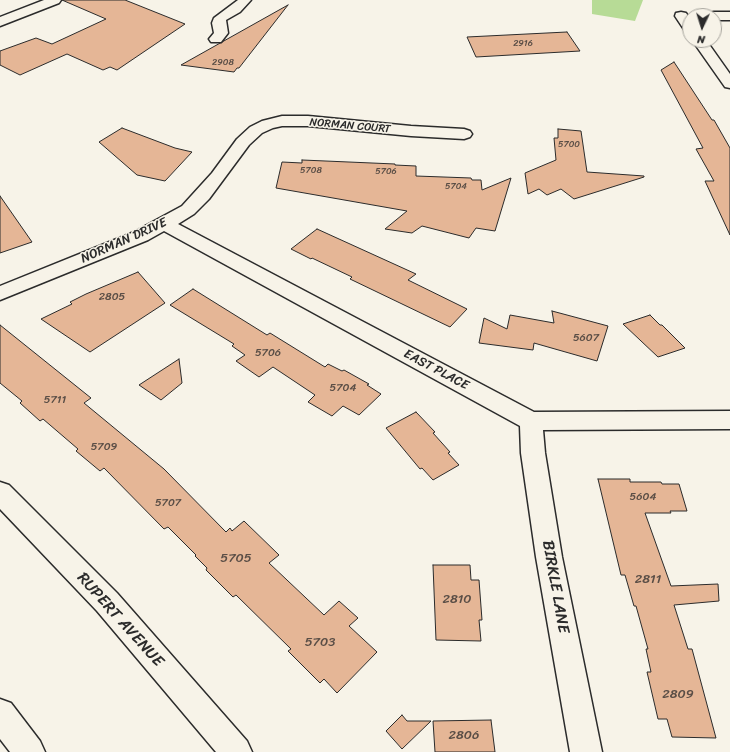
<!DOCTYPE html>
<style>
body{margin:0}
#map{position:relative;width:730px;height:752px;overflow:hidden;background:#f7f3e8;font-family:Sriracha,sans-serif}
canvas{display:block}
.north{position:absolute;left:682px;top:8px;width:40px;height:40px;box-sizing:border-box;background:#f7f3e8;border:1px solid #a5a39c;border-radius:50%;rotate:184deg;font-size:11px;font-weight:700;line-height:16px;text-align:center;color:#2b2b2b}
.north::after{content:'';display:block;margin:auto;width:14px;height:18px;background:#2b2b2b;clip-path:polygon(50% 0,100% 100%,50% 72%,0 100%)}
</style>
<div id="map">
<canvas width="730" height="752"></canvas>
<div class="north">N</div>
</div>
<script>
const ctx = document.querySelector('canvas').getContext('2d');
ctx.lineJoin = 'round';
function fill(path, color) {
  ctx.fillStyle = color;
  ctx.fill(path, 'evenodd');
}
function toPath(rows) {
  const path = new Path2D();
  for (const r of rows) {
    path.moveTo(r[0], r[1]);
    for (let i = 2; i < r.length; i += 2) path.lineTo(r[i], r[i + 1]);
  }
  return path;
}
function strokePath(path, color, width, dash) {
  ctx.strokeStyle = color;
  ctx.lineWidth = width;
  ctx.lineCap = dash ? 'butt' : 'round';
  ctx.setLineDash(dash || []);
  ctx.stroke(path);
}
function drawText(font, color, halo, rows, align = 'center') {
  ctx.font = font + ' Sriracha,sans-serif';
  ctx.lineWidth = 3;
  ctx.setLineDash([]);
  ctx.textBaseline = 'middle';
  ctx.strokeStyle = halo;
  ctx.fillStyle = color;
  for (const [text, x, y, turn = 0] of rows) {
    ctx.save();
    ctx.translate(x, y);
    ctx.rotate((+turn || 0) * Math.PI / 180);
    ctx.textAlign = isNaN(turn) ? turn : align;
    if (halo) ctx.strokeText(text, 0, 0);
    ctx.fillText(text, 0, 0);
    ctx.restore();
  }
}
const green = toPath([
 [592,0,643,0,635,21,592,14]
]);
const building = toPath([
 [62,0,125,0,185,24,117,70,110,67,103,70,67,54,20,75,0,65,0,51,36,38,52,44,106,19,62,0],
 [288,5,239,68,237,68,234,72,181,65,288,5],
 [567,32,580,51,476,57,467,37,567,32],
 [674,62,712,120,714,120,730,148,730,235,705,181,714,181,696,149,703,148,661,70,674,62],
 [122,128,175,148,192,152,165,181,137,175,99,142,122,128],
 [558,129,581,131,587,172,644,176,644,177,574,199,561,189,547,195,539,189,528,194,525,173,556,160,554,138,558,138,558,129],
 [302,160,395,164,395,165,416,166,416,176,471,178,472,180,481,180,482,190,511,178,495,231,476,228,469,238,422,226,412,233,385,229,407,211,276,188,282,162,302,163,302,160],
 [0,196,32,242,0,253,0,196],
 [317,229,416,274,408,280,467,309,450,327,350,279,352,277,312,258,311,259,291,249,317,229],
 [138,272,165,303,90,352,41,319,72,304,70,302,86,294,138,272],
 [193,289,267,335,270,333,325,367,328,364,342,371,344,370,369,384,367,385,381,394,359,415,343,406,332,416,308,402,315,395,273,367,259,377,236,361,245,355,232,346,234,344,170,305,193,289],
 [552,311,608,326,597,361,534,343,533,350,479,343,484,318,507,329,510,315,554,323,552,311],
 [650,315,660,325,662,325,685,348,658,357,623,324,650,315],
 [0,325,91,398,84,403,164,469,226,532,230,528,232,531,244,521,279,555,269,563,324,615,339,601,358,618,349,626,377,652,337,693,324,679,320,683,288,651,291,649,236,595,233,597,206,570,207,568,195,556,196,555,168,527,164,529,104,468,100,471,76,451,78,449,43,419,40,421,20,403,22,401,0,383,0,325],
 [179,359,182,383,161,400,139,385,179,359],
 [416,412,435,432,433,433,450,452,448,453,459,465,433,480,422,468,420,469,386,428,416,412],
 [598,479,630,479,630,482,661,482,662,484,679,484,687,511,670,511,671,513,645,513,671,586,718,584,719,601,674,605,688,649,692,649,716,738,672,737,667,719,658,719,647,672,651,672,646,649,648,649,636,606,634,606,625,575,621,575,598,479],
 [433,565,470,565,471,580,479,580,482,620,479,620,481,641,436,640,433,565],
 [402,715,407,721,431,721,402,749,386,731,402,715],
 [491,720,495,752,435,752,433,721,491,720]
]);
const minor = toPath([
 [44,0,61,0,59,3,0,26,0,17,44,0],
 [238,0,251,0,240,12,226,20,228,33,221,42,211,42,209,39,214,33,212,23,214,18,238,0],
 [681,12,686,13,690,19,690,32,685,31,675,16,676,13,681,12],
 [714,12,730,12,730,20,714,20,714,16,708,16,709,13,714,12],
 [692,40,706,40,730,74,730,88,725,87,692,40],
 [282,116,308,116,411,126,464,129,470,131,472,134,470,137,464,139,411,136,308,126,282,126,273,128,262,133,249,145,209,199,194,214,178,224,534,412,730,411,730,429,543,430,545,453,562,557,602,752,570,752,536,557,521,453,520,426,164,231,148,240,0,300,0,286,134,232,182,206,212,173,237,139,250,127,262,121,282,116],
 [0,482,9,485,117,593,247,741,252,752,216,752,97,611,0,509,0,482]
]);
const highway = toPath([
 [0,699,11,703,40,741,45,752,10,752,0,739,0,699]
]);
const farNumbernames = [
 ["2916",523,44],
 ["2908",223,63],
 ["5700",569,145],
 ["5708",311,171],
 ["5706",386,172],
 ["5704",456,187]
];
const farStreetnames = [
 ["NORMAN COURT",350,126,5]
];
const numberNames = [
 ["2805",112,297],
 ["5607",586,338],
 ["5706",268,353],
 ["5704",343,388],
 ["5711",55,400],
 ["5709",104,447],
 ["5604",643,497],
 ["5707",168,503]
];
const streetNames = [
 ["NORMAN DRIVE",124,241,-24],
 ["EAST PLACE",436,370,28]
];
const nearNumbernames = [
 ["5705",236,559],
 ["2811",648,580],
 ["2810",457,600],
 ["5703",320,643],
 ["2809",678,695],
 ["2806",464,736]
];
const nearStreetnames = [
 ["BIRKLE LANE",555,587,80],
 ["RUPERT AVENUE",120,620,48]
];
fill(green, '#b7db96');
fill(building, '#e5b696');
strokePath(building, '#2b2b2b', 1);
strokePath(minor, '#2b2b2b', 3);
strokePath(highway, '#2b2b2b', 3);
fill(minor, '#f7f3e8');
fill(highway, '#f7f3e8');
drawText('9px', '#5a4e46', null, farNumbernames);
drawText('11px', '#2b2b2b', '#f7f3e8', farStreetnames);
drawText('11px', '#5a4e46', null, numberNames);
drawText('13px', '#2b2b2b', '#f7f3e8', streetNames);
drawText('13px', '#5a4e46', null, nearNumbernames);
drawText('16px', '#2b2b2b', '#f7f3e8', nearStreetnames);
</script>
